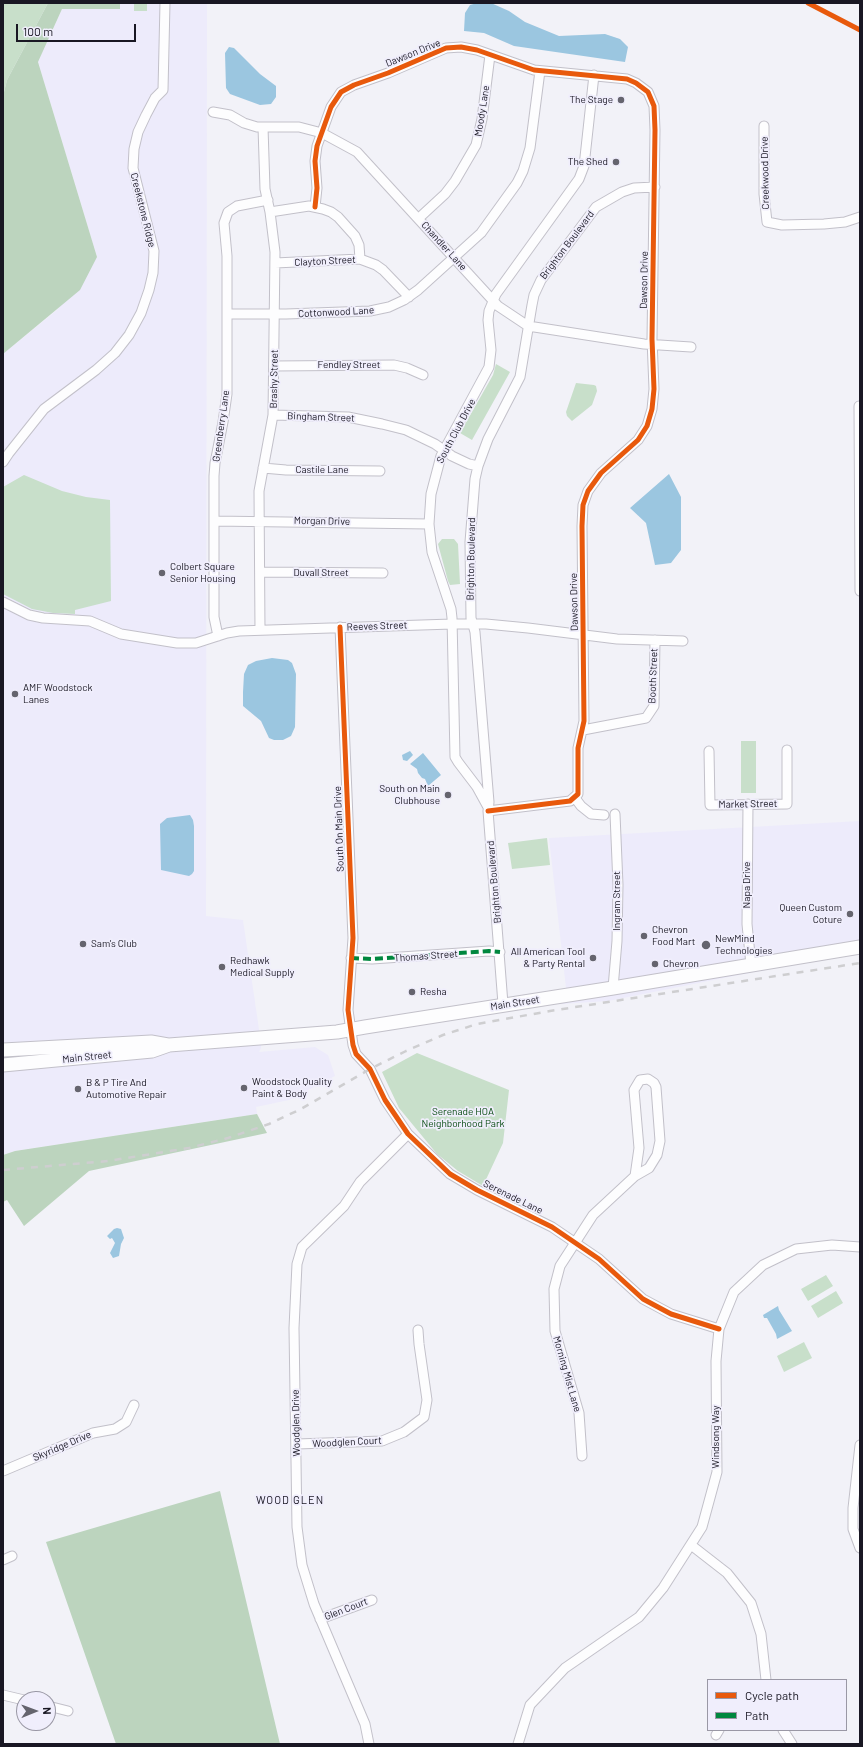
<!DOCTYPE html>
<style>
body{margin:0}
#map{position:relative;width:863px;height:1747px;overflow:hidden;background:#f2f2f8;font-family:Barlow,sans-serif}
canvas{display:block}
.frame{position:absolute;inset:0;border:4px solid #191723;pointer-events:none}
.legend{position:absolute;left:707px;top:1679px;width:140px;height:52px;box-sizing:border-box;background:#f0eefc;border:1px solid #9a98a5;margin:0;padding:5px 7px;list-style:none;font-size:12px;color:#191723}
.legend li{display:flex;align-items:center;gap:8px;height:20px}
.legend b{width:20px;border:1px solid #9a98a5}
.north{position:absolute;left:16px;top:1691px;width:40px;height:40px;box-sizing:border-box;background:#f0eefc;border:1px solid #9a98a5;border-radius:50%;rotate:89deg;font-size:11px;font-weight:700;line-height:16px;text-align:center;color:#191723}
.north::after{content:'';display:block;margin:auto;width:14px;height:18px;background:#65646e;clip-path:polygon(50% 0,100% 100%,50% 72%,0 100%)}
.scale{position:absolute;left:16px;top:24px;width:120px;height:18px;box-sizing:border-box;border:2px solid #191723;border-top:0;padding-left:5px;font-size:12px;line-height:14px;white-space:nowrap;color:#191723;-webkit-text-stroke:3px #f0eefc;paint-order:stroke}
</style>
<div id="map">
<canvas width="863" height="1747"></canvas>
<div class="frame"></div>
<ul class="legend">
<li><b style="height:5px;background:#e8590c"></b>Cycle path</li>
<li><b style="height:5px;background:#00873e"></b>Path</li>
</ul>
<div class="north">N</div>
<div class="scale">100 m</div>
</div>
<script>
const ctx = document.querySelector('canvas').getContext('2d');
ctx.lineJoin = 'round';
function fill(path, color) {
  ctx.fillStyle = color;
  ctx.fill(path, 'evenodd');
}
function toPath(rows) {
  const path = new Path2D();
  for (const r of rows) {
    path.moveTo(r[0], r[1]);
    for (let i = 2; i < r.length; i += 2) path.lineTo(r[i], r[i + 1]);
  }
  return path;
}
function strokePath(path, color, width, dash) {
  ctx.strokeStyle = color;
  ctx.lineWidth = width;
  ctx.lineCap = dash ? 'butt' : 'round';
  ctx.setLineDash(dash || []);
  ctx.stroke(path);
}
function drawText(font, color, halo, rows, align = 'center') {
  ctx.font = font + ' Barlow,sans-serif';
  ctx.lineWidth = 3.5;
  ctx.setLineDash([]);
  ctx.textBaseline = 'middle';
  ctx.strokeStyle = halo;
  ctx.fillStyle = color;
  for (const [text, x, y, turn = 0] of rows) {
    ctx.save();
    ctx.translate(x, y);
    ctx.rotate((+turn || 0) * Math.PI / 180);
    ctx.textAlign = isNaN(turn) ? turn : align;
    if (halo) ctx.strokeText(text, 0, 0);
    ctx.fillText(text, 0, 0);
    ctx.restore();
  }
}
const built = toPath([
 [120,3,207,3,206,916,243,920,261,1043,261,1048,259,1052,315,1047,328,1055,335,1076,289,1100,256,1107,257,1114,15,1151,3,1155,3,354,57,310,97,257,38,62,62,9,120,9],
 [860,821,860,951,608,1001,561,1004,566,988,549,838]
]);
const green = toPath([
 [3,3,48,3,7,80,3,96],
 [134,3,147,3,147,11,134,11],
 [496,364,510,372,472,440,460,433,493,375],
 [576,383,594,385,596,386,597,391,592,405,572,421,567,416,566,412],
 [24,475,62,491,86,497,110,500,111,601,75,610,75,614,53,613,32,609,3,594,3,487],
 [442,539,454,539,458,544,460,584,450,585,448,581,438,544],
 [741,741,756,741,756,793,741,793],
 [547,838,550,865,512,869,508,843],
 [417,1053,509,1090,503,1143,483,1186,458,1171,437,1154,399,1108,382,1072],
 [826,1275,833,1286,808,1301,801,1289],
 [836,1291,843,1303,818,1318,811,1306],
 [804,1342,812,1358,784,1372,777,1356]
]);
const forest = toPath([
 [48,3,120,3,120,9,62,9,38,62,97,257,80,290,3,354,3,96,7,80],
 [257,1114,267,1133,89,1171,24,1226,7,1200,3,1202,3,1155,15,1151],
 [220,1491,280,1744,116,1744,46,1542]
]);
const water = toPath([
 [477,3,491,3,509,11,525,22,559,36,605,34,620,39,628,47,625,62,514,46,484,33,464,31,465,13,470,5],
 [229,47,234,48,260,74,276,86,276,97,271,104,260,105,230,94,226,88,225,53],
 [669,474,681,497,681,550,671,563,655,565,646,523,630,508],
 [272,658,288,660,292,663,296,674,295,727,291,736,283,740,274,740,269,738,261,721,243,706,243,692,244,674,248,665,256,661],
 [410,751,413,755,407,761,403,760,402,755],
 [423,753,441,775,428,786,425,779,422,778,418,773,417,769,410,764],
 [190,815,193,820,194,826,194,871,192,874,189,876,161,870,160,824,167,818],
 [117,1228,121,1229,124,1238,121,1244,119,1256,113,1258,110,1253,115,1243,112,1238,110,1239,107,1236,114,1229],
 [778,1306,779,1310,792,1331,777,1339,776,1334,767,1318,764,1318,763,1315]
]);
const minor = toPath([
 [213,112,230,115,244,123,257,127,299,127,322,133,357,152,498,306,528,326,644,344,691,347],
 [764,126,764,194,767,222,782,225,824,224,845,222,860,217],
 [315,207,317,188,315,161,317,146,331,107,341,92,354,85,388,73,446,48,461,47,477,50,534,70,627,79,636,83,648,92,654,106,655,130,652,339,654,389,652,409,647,426,638,440,601,473,588,491,583,505,582,526,584,721,578,748,578,794,570,801,488,811],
 [270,212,309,206,323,209,331,212,338,217,355,236,359,245,360,259],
 [419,218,445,194,455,181,476,145,482,119,490,55],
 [275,263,360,259,376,265,383,270,409,297],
 [227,314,286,314,370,311,389,307,404,300,418,290,481,233,517,183,523,171,530,148,540,71],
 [274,366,394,365,407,368,423,375],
 [859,406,860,591],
 [273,415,348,417,382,424,406,430,435,444,452,456,469,464,478,466],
 [3,462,9,453,44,409,96,370,115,353,129,335,141,313,149,290,153,273,154,251,133,168,134,149,138,132,146,115,155,98,163,90,165,3],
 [263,468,286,470,380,471],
 [214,521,429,524],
 [260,572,383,573],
 [3,602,29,615,43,618,90,621,121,634,177,643,196,643,227,633,239,631,452,624,486,624,528,628,617,639,683,641],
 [340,627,353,938,348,1010,353,1045,356,1054,370,1069,385,1100,408,1134,450,1174,477,1190,552,1227,599,1259,643,1299,671,1314,719,1329],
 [260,630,259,491,273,415,275,252,270,212,265,189,263,127],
 [218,636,214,617,214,476,215,463,223,422,227,394,227,256,224,223,228,212,237,206,268,200],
 [583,730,646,718,654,706,655,640],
 [709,751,710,805,787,804,787,750],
 [575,798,581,806,591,814,604,815],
 [748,804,747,924,751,965],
 [488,807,477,787,458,762,455,757,452,618,451,609,432,552,429,524,431,494,441,456,489,367,491,350,488,320,489,311,496,294,579,179,584,166,594,75],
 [351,958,372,959,489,951,500,952],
 [613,988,617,941,618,885,615,814],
 [503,1004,488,811,489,802,475,632,471,618,470,542,475,479,478,466,488,439,520,377,532,305,534,295,541,280,596,207,622,192,634,188,655,187],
 [297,1444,382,1441,404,1432,424,1417,427,1400,419,1344,418,1330],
 [860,1445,853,1508,853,1529,860,1548],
 [582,1456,579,1413,555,1331,554,1289,560,1266,593,1215,635,1176,649,1168,657,1155,660,1141,656,1087,654,1083,648,1079,640,1080,634,1090,639,1148,635,1176],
 [3,1471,93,1433,115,1429,126,1422,134,1405],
 [691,1545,727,1573,751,1603,761,1634,766,1680],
 [3,1560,12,1556],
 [320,1619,372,1600],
 [3,1695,24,1700],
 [48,1706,68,1711],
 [783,1730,792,1744],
 [716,1735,719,1730],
 [369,1744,365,1724,314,1604,302,1565,297,1527,294,1328,297,1264,302,1247,344,1206,360,1182,408,1134],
 [518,1744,530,1705,565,1668,639,1617,663,1588,702,1527,717,1472,716,1361,719,1329,734,1292,763,1265,796,1249,832,1245,860,1247]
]);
const secondary = toPath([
 [3,1050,151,1042,168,1045],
 [3,1065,152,1051,169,1045,337,1032,365,1027,613,988,860,947]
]);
const rail = toPath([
 [3,1170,108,1161,189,1148,228,1138,269,1124,301,1109,370,1069,406,1051,443,1035,477,1024,550,1011,860,963]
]);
const quiet = toPath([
 [351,958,372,959,489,951,500,952]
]);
const cycleway = toPath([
 [808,3,860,30],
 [315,207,317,188,315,161,317,146,331,107,341,92,354,85,388,73,446,48,461,47,477,50,534,70,627,79,636,83,648,92,654,106,655,130,652,339,654,389,652,409,647,426,638,440,601,473,588,491,583,505,582,526,584,721,578,748,578,794,570,801,488,811],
 [340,627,353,938,348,1010,353,1045,356,1054,370,1069,385,1100,408,1134,450,1174,477,1190,552,1227,599,1259,643,1299,671,1314,719,1329]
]);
const markers = [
 [621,100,4,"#65646e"],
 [616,162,4,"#65646e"],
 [162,573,4,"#65646e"],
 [15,694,4,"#65646e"],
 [448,795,4,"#65646e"],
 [850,914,4,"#65646e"],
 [644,936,4,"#65646e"],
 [83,944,4,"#65646e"],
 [706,945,5,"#65646e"],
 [593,958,4,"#65646e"],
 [655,964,4,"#65646e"],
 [222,967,4,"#65646e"],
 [412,992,4,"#65646e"],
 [244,1088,4,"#65646e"],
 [78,1089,4,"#65646e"]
];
const streetNames = [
 ["Dawson Drive",413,53,-22],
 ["Moody Lane",482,111,-81],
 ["Creekwood Drive",765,173,-91],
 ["Creekstone Ridge",143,210,76],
 ["Brighton Boulevard",567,245,-53],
 ["Chandler Lane",444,246,48],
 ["Clayton Street",325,261,-3],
 ["Dawson Drive",644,280,-89],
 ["Cottonwood Lane",336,312,-3],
 ["Fendley Street",349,365],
 ["Brashy Street",274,379,-89],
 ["Bingham Street",321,417,2],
 ["Greenberry Lane",221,426,-82],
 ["South Club Drive",456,431,-62],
 ["Castile Lane",322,470],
 ["Morgan Drive",322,521,1],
 ["Brighton Boulevard",471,559,-89],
 ["Duvall Street",321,573],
 ["Dawson Drive",574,602,-91],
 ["Reeves Street",377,626,-2],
 ["Booth Street",653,676,-88],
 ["Market Street",748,804,-1],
 ["South On Main Drive",339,829,-92],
 ["Brighton Boulevard",494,882,-95],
 ["Napa Drive",747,885,-90],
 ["Ingram Street",617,901,-90],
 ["Thomas Street",426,956,-4],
 ["Main Street",515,1003,-9],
 ["Main Street",87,1057,-6],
 ["Serenade Lane",513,1197,26],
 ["Morning Mist Lane",567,1374,74],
 ["Woodglen Drive",296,1423,-91],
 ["Windsong Way",716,1437,-90],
 ["Woodglen Court",347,1442,-3],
 ["Skyridge Drive",62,1446,-23],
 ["Glen Court",346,1609,-21]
];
const poiNames = [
 ["The Stage",613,100,"right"],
 ["The Shed",608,162,"right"],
 ["Colbert Square",170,567],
 ["Senior Housing",170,579],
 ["AMF Woodstock",23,688],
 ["Lanes",23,700],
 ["South on Main",440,789,"right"],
 ["Clubhouse",440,801,"right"],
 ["Queen Custom",842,908,"right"],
 ["Coture",842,920,"right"],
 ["Chevron",652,930],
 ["Food Mart",652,942],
 ["NewMind",715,939],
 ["Technologies",715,951],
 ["Sam's Club",91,944],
 ["All American Tool",585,952,"right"],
 ["& Party Rental",585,964,"right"],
 ["Redhawk",230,961],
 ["Medical Supply",230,973],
 ["Chevron",663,964],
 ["Resha",420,992],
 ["Woodstock Quality",252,1082],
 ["Paint & Body",252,1094],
 ["B & P Tire And",86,1083],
 ["Automotive Repair",86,1095]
];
const parkNames = [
 ["Serenade HOA",463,1112],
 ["Neighborhood Park",463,1124]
];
const neighbourhoodNames = [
 ["WOOD GLEN",290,1500]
];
fill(built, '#edebfb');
fill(green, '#c8dfca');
fill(forest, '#bcd4be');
fill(water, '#9bc6e0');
strokePath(minor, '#c2c0c9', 11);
strokePath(secondary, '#c2c0c9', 15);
strokePath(minor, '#fdfdfe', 9);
strokePath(secondary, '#fdfdfe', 13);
strokePath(rail, '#ceced0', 2.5, [7, 7]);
strokePath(quiet, '#00873e', 4, [8, 4]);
strokePath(cycleway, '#e8590c', 5);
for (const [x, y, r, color] of markers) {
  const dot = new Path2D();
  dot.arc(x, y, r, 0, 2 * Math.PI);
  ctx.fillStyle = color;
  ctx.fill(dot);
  strokePath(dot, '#f0eefc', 1.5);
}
drawText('10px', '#191723', '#f0eefc', streetNames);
drawText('10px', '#191723', '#f0eefc', poiNames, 'left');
drawText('10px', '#074b10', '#f0eefc', parkNames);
ctx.letterSpacing = '1px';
drawText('11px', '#191723', '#f0eefc', neighbourhoodNames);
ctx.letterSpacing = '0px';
</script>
